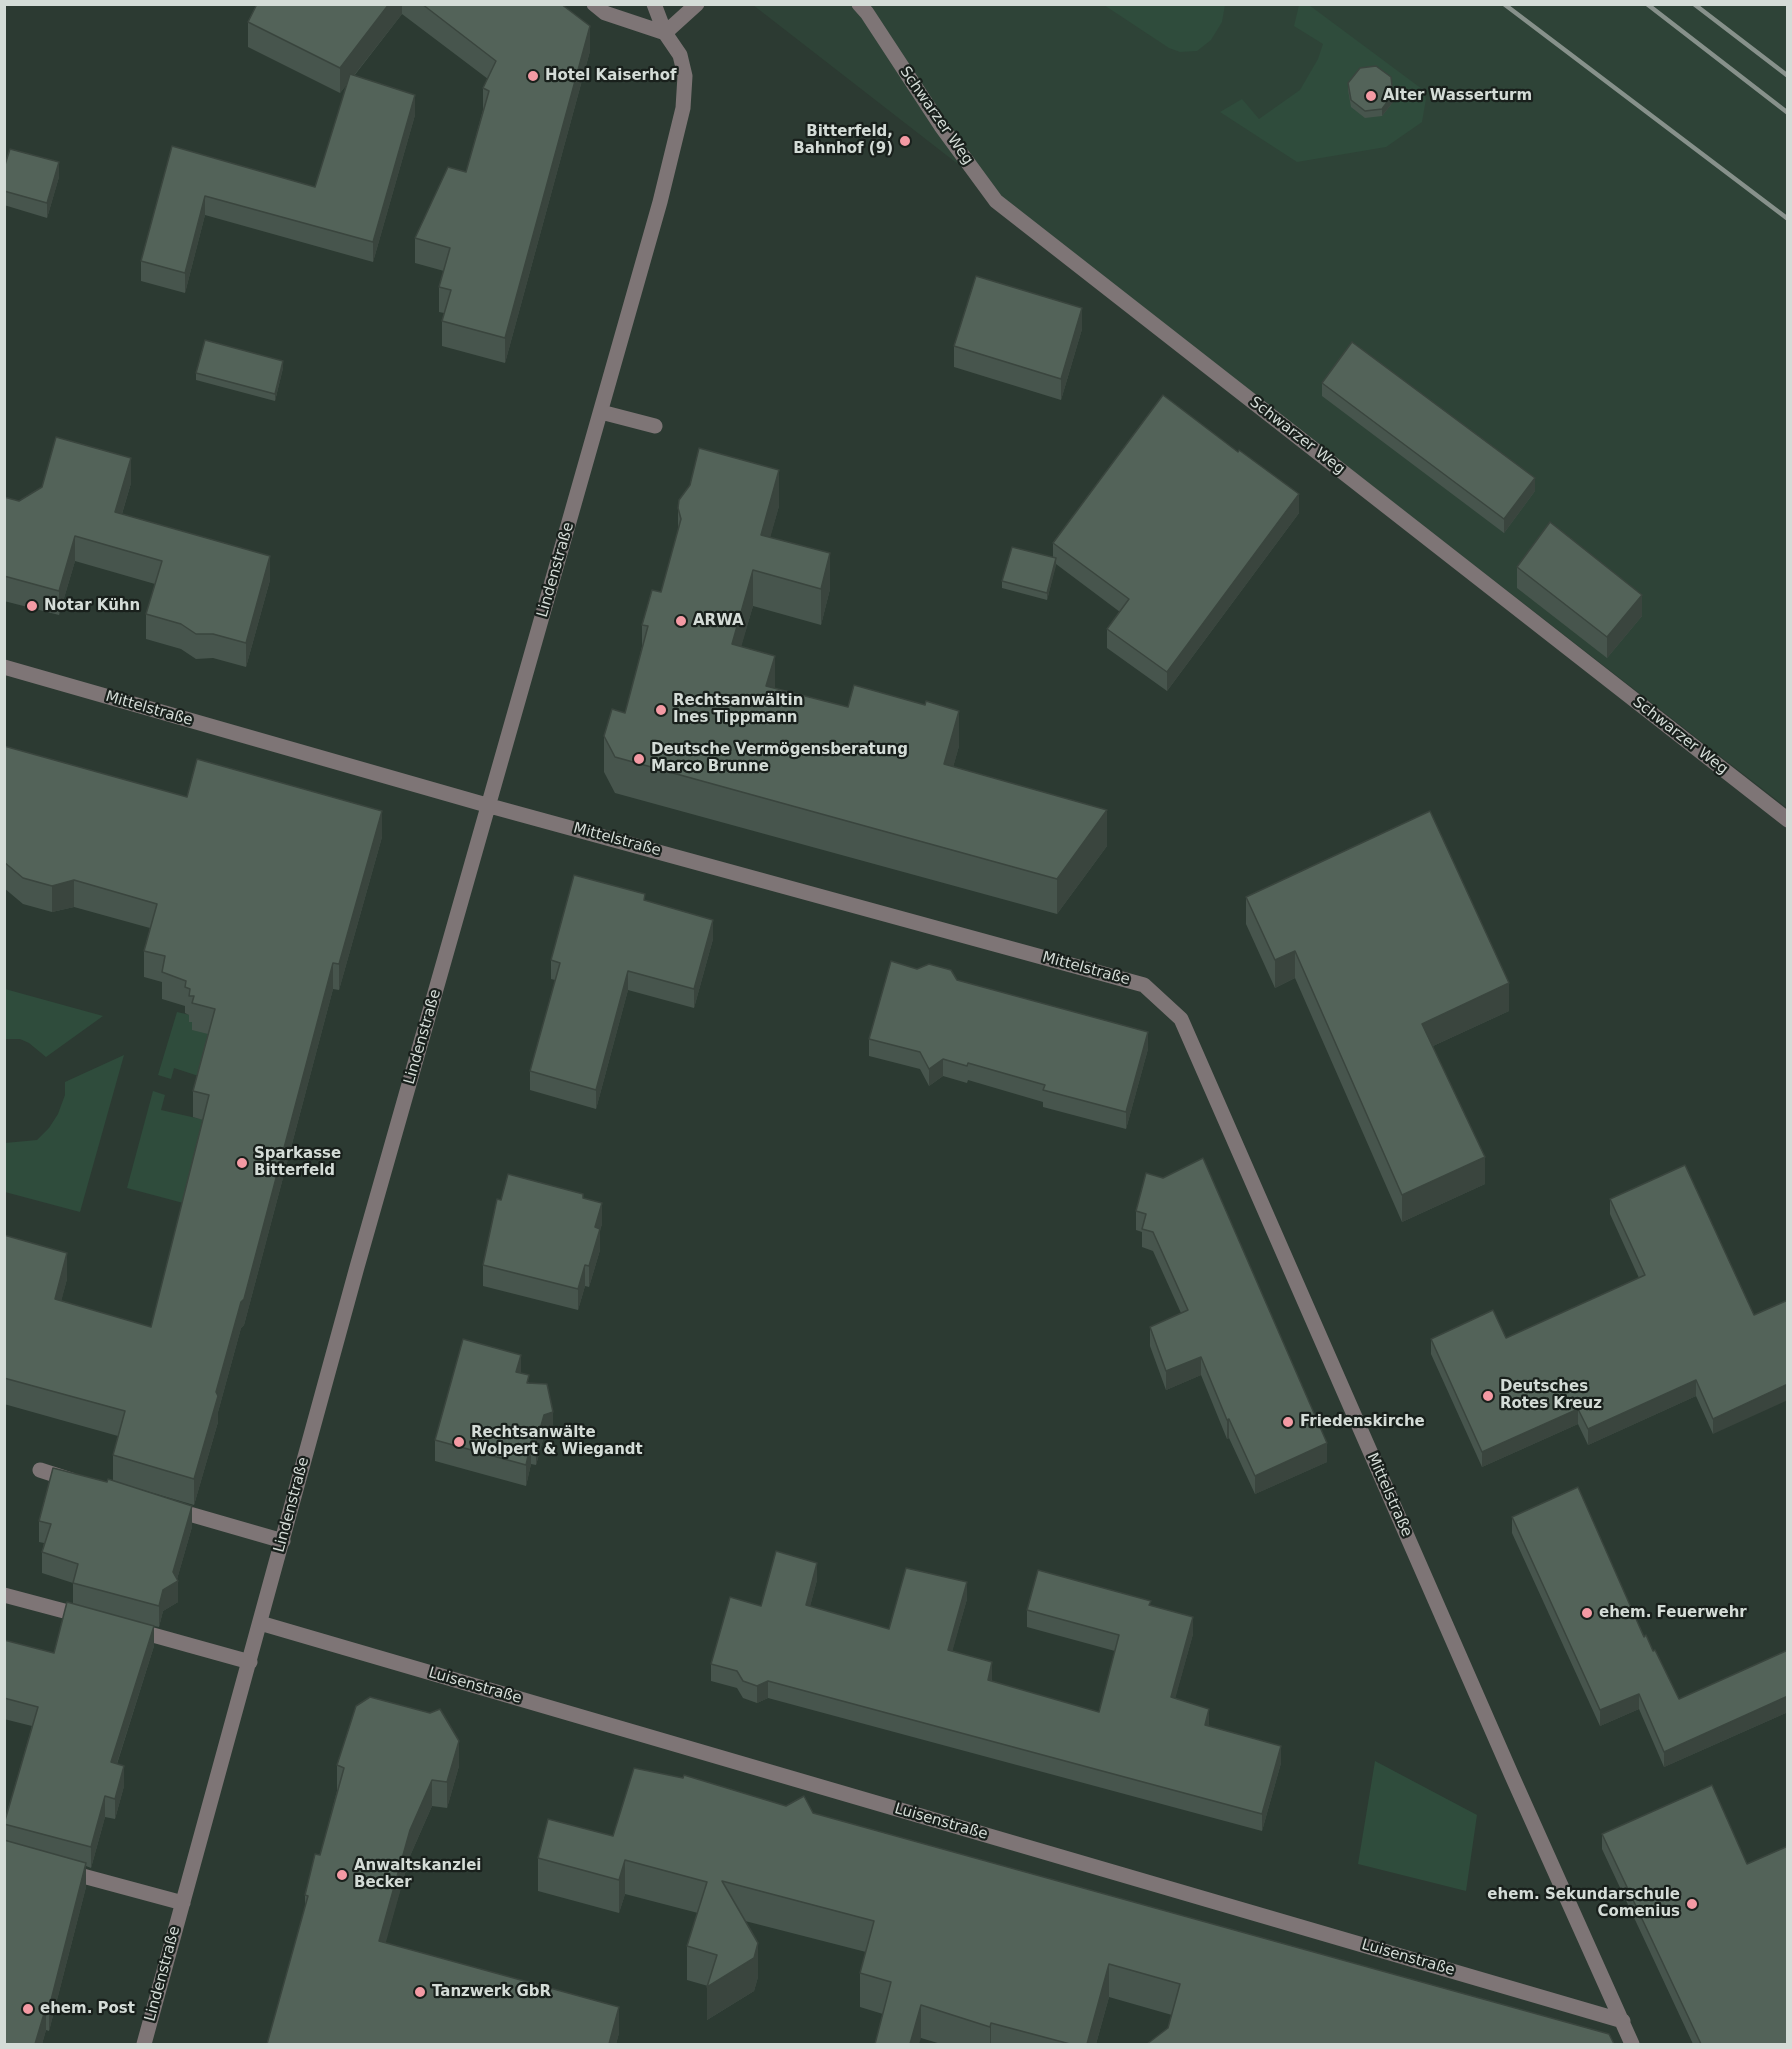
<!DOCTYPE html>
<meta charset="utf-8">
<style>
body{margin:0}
#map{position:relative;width:1792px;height:2049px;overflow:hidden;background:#2c3a32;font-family:"DejaVu Sans",sans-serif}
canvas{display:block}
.frame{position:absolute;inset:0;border:6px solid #d4dcd7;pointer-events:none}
</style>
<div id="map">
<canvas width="1792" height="2049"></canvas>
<div class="frame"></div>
</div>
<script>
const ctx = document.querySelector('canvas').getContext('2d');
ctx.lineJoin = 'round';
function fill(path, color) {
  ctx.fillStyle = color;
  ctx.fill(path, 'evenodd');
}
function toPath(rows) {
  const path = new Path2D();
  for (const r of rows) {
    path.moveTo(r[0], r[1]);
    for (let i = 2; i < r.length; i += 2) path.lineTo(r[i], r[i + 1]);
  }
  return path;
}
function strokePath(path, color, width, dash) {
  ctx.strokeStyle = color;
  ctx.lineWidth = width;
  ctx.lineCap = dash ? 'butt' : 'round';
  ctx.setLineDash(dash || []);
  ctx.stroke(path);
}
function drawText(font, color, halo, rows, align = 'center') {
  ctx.font = font + ' "DejaVu Sans",sans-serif';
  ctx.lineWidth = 4.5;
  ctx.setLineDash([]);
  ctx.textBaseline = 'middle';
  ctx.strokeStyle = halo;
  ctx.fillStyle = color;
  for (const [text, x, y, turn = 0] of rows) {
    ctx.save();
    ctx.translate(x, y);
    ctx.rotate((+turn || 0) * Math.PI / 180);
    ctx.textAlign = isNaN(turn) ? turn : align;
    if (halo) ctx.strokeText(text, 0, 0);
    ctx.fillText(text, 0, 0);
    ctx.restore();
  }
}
const built = toPath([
 [753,5,1787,5,1787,808]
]);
const green = toPath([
 [1104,5,1225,5,1222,22,1211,40,1197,51,1180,52,1169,48],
 [1299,5,1309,5,1422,89,1426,99,1422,122,1386,147,1297,162,1220,112,1242,99,1259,119,1300,90,1318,59,1323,44,1294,26],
 [5,989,103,1016,46,1057,29,1043,20,1039,5,1039],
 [177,1012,190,1015,194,1023,228,1038,217,1082,174,1068,171,1079,158,1075],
 [124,1055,80,1212,5,1192,5,1143,37,1140,49,1128,58,1114,65,1095,65,1082],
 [153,1091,165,1095,161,1110,209,1121,187,1204,127,1188],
 [1375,1761,1477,1815,1466,1891,1358,1864]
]);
const minor = toPath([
 [594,4,605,13,665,33],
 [859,4,867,13,941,126,996,201,1788,820],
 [665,33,697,4],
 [601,412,655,426],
 [4,667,490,806,1144,985,1181,1019,1512,1776,1632,2044],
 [40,1470,71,1480],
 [172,1509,283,1541],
 [4,1595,83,1616],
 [260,1623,1623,2021],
 [135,1630,250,1662],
 [68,1872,183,1903],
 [144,2044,357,1267,660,202,683,108,685,76,680,55,665,33,654,4]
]);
const rail = toPath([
 [1504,4,1788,219],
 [1647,4,1788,113],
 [1694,4,1788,76]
]);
const wall = toPath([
 [257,4,561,4,590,51,505,363,442,346,442,321,444,313,439,312,439,287,444,271,415,263,415,238,466,172,483,110,483,88,488,79,402,14,354,76,415,115,373,262,205,215,185,293,141,281,141,261,172,146,315,187,347,84,340,93,248,47,248,22],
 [1348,83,1393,102,1382,116,1365,118,1351,107,1348,90],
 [4,168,59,177,47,218,4,205],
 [1082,329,1061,400,954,367,954,346],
 [283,368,275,401,196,380,196,373],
 [1322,383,1535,491,1504,533,1322,396],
 [131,483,122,514,270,580,246,667,213,658,196,659,181,649,146,639,146,614,155,584,75,561,59,615,4,601,4,497,19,501],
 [779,506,770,537,830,589,821,625,753,606,741,646,775,688,959,746,953,767,1107,846,1057,914,615,793,604,772,604,736,625,713,642,647,642,625,661,592,678,530,678,508],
 [1299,513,1167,691,1107,648,1107,629,1120,612,1056,564,1047,600,1002,588,1002,581,1053,557,1053,543],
 [1517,567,1642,616,1607,658,1517,588],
 [4,746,187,797,382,837,339,990,333,989,244,1325,241,1328,218,1412,218,1422,194,1505,136,1488,192,1527,177,1579,178,1602,163,1611,159,1627,154,1626,154,1646,117,1764,124,1786,115,1819,105,1817,91,1868,86,1866,86,1887,49,2031,46,2030,42,2044,4,2044,4,1823,32,1726,4,1719,4,1640,54,1653,73,1604,73,1583,42,1573,42,1552,44,1543,39,1542,39,1521,107,1482,113,1481,113,1455,118,1436,4,1404,4,1235,67,1279,61,1301,151,1327,203,1120,193,1117,193,1091,208,1034,192,1030,192,1022,189,1022,189,1015,185,1013,185,1006,162,999,162,982,144,977,144,951,150,928,74,907,52,912,23,904,4,888],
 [1246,897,1509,1011,1433,1046,1485,1184,1402,1222,1295,978,1275,988,1246,924],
 [645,900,713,939,694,1008,628,990,596,1109,530,1090,530,1071,555,980,551,979,551,960],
 [917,969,957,980,1148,1049,1126,1129,1043,1107,1043,1102,968,1080,967,1083,943,1076,929,1086,920,1069,869,1056,869,1039],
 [1146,1173,1327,1462,1255,1494,1229,1438,1227,1439,1201,1375,1166,1390,1150,1346,1150,1327,1181,1313,1153,1251,1142,1247,1142,1232,1136,1230,1136,1211],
 [583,1198,602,1224,600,1230,600,1250,589,1287,585,1286,578,1310,483,1286,483,1265],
 [1610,1199,1754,1315,1713,1434,1696,1396,1588,1445,1578,1424,1482,1467,1431,1354,1431,1339,1506,1338,1639,1278,1610,1214],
 [521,1373,529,1383,553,1433,544,1436,536,1465,531,1464,526,1486,435,1461,435,1440],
 [1512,1517,1644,1637,1653,1651,1679,1699,1788,1650,1788,1712,1664,1767,1639,1709,1600,1726,1512,1533],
 [817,1580,810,1606,889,1629,967,1599,952,1651,992,1679,992,1681,1099,1712,1115,1651,1027,1627,1027,1610,1151,1605,1193,1634,1175,1698,1209,1726,1281,1763,1262,1831,768,1698,757,1703,743,1698,737,1688,711,1681,711,1664,761,1606],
 [337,1765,459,1766,447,1808,432,1806,410,1856,385,1943,619,2033,616,2044,267,2044,305,1907,305,1895,320,1855,337,1791],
 [786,1806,813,1813,1614,2044,1147,2044,1168,2028,1172,2015,1109,1997,1096,2044,941,2044,921,2038,883,2014,860,2007,860,1973,866,1952,745,1921,758,1977,754,1991,707,2020,708,1986,687,1980,687,1946,698,1913,625,1894,619,1913,538,1891,538,1858,613,1836],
 [1602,1834,1747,1864,1788,2044,1693,2044,1602,1849]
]);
const shadedWall = toPath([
 [389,4,402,4,402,14,340,93,340,68],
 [590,26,590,51,505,363,505,338],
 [1393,94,1393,102,1382,116,1382,109],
 [415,95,415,115,373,262,373,242],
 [59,162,59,177,47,218,47,203],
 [205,196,205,215,185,293,185,273],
 [1082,308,1082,329,1061,400,1061,379],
 [283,361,283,368,275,401,275,394],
 [131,458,131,483,115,537,115,512],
 [779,470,779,506,761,571,761,535],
 [1535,478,1535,491,1504,533,1504,519],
 [1299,494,1299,513,1167,691,1167,672],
 [75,536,75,561,59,615,59,591],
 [830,553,830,589,821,625,821,589],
 [270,556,270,580,246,667,246,643],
 [1056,558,1056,566,1047,600,1047,593],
 [753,570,753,606,732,679,732,644],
 [1642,595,1642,616,1607,658,1607,637],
 [775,656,775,692,766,686],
 [959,711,959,746,944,800,944,764],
 [1107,810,1107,846,1057,914,1057,879],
 [382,811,382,837,339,990,339,964],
 [74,880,74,907,52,912,52,886],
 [713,920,713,939,694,1008,694,989],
 [1295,951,1295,978,1275,988,1275,960],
 [333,963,333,989,244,1325,241,1328,218,1412,218,1422,194,1505,194,1479,216,1392],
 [628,971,628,990,596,1109,596,1090],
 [1509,983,1509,1011,1422,1051,1422,1024],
 [1148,1032,1148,1049,1126,1129,1126,1112],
 [943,1059,943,1076,929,1086,929,1069],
 [1485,1157,1485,1184,1402,1222,1402,1195],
 [602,1203,602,1224,600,1230,600,1250,589,1287,589,1266,595,1227],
 [67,1253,67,1279,55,1325,55,1299],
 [585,1265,585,1286,578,1310,578,1289],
 [521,1355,521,1376,516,1372],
 [1201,1357,1201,1375,1166,1390,1166,1371],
 [1696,1380,1696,1396,1588,1445,1588,1429],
 [1788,1384,1788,1400,1713,1434,1713,1419],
 [1578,1409,1578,1424,1482,1467,1482,1452],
 [553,1412,553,1433,544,1436,536,1465,536,1444,544,1415],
 [1229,1419,1229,1438,1227,1439,1227,1420],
 [531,1443,531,1464,526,1486,526,1465],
 [1327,1443,1327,1462,1255,1494,1255,1476],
 [192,1506,192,1527,176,1583,178,1581,178,1602,163,1611,159,1627,159,1606,163,1590,173,1572],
 [817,1563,817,1580,806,1622,806,1605],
 [967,1582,967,1599,948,1667,948,1650],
 [1193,1617,1193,1634,1171,1714,1171,1697],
 [154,1626,154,1646,111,1782,111,1762],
 [992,1662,992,1679,988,1697,988,1680],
 [768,1681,768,1698,757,1703,757,1686],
 [1639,1694,1639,1709,1600,1726,1600,1710],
 [1788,1696,1788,1712,1664,1767,1664,1752],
 [1209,1709,1209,1726,1205,1725],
 [459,1741,459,1766,447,1808,447,1782],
 [1281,1746,1281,1763,1262,1831,1262,1814],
 [124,1766,124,1786,115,1819,115,1799],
 [432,1780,432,1806,410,1856,379,1967,379,1941,410,1830],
 [105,1796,105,1817,91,1868,91,1847],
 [625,1860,625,1894,619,1913,619,1880],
 [86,1863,86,1887,49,2031,49,2008],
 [758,1943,758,1977,754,1991,707,2020,707,1987],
 [1109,1964,1109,1997,1096,2044,1087,2044],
 [921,2005,921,2038,919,2044,910,2044],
 [46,2007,46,2030,42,2044,35,2044],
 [619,2007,619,2033,616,2044,609,2044],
 [991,2023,991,2044,990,2044,990,2027]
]);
const building = toPath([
 [257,4,389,4,340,68,248,22,257,4],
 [422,4,561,4,590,26,505,338,442,321,451,290,439,287,450,248,415,238,448,167,466,172,489,91,483,88,496,61,422,4],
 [1376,66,1391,77,1393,94,1382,109,1365,111,1351,100,1348,83,1360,68,1376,66],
 [350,74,415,95,373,242,205,196,185,273,141,261,172,146,315,187,350,74],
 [10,149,59,162,47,203,4,191,4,168,10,149],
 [976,276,1082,308,1061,379,954,346,976,276],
 [205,340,283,361,275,394,196,373,205,340],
 [1352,342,1535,478,1504,519,1322,383,1352,342],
 [1163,395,1238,452,1239,450,1299,494,1167,672,1107,629,1129,599,1053,543,1163,395],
 [56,437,131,458,115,512,270,556,246,643,213,634,196,634,181,624,146,614,162,561,75,536,59,591,4,576,4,497,19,501,42,487,56,437],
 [699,448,779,470,761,535,830,553,821,589,753,570,732,644,775,656,766,686,848,707,854,685,925,705,926,701,959,711,944,764,1107,810,1057,879,615,757,604,736,612,709,625,713,648,626,642,625,652,590,661,592,681,519,678,508,679,500,690,485,699,448],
 [1550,522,1642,595,1607,637,1517,567,1550,522],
 [1012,547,1056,558,1047,593,1002,581,1012,547],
 [4,746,187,797,197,759,382,811,339,964,333,963,244,1299,241,1302,216,1392,218,1396,194,1479,113,1455,125,1411,4,1378,4,1235,67,1253,55,1299,151,1327,209,1095,193,1091,215,1009,192,1003,194,996,189,996,190,989,185,987,186,981,162,972,165,956,144,951,157,904,74,880,52,886,23,878,4,862,4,746],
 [1430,811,1509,983,1422,1024,1485,1157,1402,1195,1295,951,1275,960,1246,897,1430,811],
 [574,875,645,894,644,900,713,920,694,989,628,971,596,1090,530,1071,560,963,551,960,574,875],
 [891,961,917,969,929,964,951,970,957,980,1148,1032,1126,1112,1043,1090,1045,1085,968,1063,967,1066,943,1059,929,1069,920,1052,869,1039,891,961],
 [1203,1158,1327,1443,1255,1476,1229,1419,1227,1420,1201,1357,1166,1371,1150,1327,1188,1310,1153,1232,1142,1229,1146,1214,1136,1211,1146,1173,1163,1178,1203,1158],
 [1685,1165,1754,1315,1788,1300,1788,1384,1713,1419,1696,1380,1588,1429,1578,1409,1482,1452,1431,1339,1493,1310,1506,1338,1645,1275,1610,1199,1685,1165],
 [508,1174,583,1194,583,1198,602,1203,595,1227,600,1229,589,1266,585,1265,578,1289,483,1265,497,1199,501,1200,508,1174],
 [463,1339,521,1355,516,1372,529,1375,527,1383,547,1384,553,1412,544,1415,536,1444,531,1443,526,1465,435,1440,463,1339],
 [53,1468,107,1482,108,1479,192,1506,173,1572,178,1581,163,1590,159,1606,73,1583,78,1564,42,1552,51,1524,39,1521,53,1468],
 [1578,1487,1644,1637,1646,1635,1653,1651,1655,1650,1679,1699,1788,1650,1788,1696,1664,1752,1639,1694,1600,1710,1512,1517,1578,1487],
 [776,1551,817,1563,806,1605,889,1629,906,1568,967,1582,948,1650,992,1662,988,1680,1099,1712,1119,1635,1027,1610,1038,1570,1151,1601,1149,1605,1193,1617,1171,1697,1209,1709,1205,1725,1281,1746,1262,1814,768,1681,757,1686,743,1681,737,1671,711,1664,730,1597,761,1606,776,1551],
 [67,1602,154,1626,111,1762,124,1766,115,1799,105,1796,91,1847,4,1824,38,1707,4,1698,4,1640,54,1653,67,1602],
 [370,1697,430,1713,440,1709,459,1741,447,1782,432,1780,410,1830,379,1941,619,2007,609,2044,267,2044,308,1896,305,1895,315,1854,320,1855,344,1768,337,1765,356,1706,370,1697],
 [634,1768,683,1778,684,1775,786,1806,804,1796,813,1813,1609,2034,1614,2044,1147,2044,1168,2028,1180,1984,1109,1964,1087,2044,1070,2044,991,2023,990,2027,921,2005,910,2044,875,2044,891,1982,860,1973,874,1921,722,1881,758,1943,754,1958,707,1987,717,1955,687,1946,707,1882,625,1860,619,1880,538,1858,548,1819,613,1836,634,1768],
 [1712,1785,1747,1864,1788,1846,1788,2044,1701,2044,1602,1834,1712,1785],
 [4,1840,86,1863,49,2008,46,2007,35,2044,4,2044,4,1840]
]);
const markers = [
 [533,76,6,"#f49aa4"],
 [1371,96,6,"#f49aa4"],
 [905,141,6,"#f49aa4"],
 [32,606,6,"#f49aa4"],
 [681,621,6,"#f49aa4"],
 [661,710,6,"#f49aa4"],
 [639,759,6,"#f49aa4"],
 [242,1163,6,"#f49aa4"],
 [1488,1396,6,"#f49aa4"],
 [1288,1422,6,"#f49aa4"],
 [459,1442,6,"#f49aa4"],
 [1587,1613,6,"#f49aa4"],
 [342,1875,6,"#f49aa4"],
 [1692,1904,6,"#f49aa4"],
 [420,1992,6,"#f49aa4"],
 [28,2009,6,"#f49aa4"]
];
const poiNames = [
 ["Hotel Kaiserhof",545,76],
 ["Alter Wasserturm",1383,96],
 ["Bitterfeld,",893,132,"right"],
 ["Bahnhof (9)",893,149,"right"],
 ["Notar Kühn",44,606],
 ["ARWA",693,621],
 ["Rechtsanwältin",673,701],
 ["Ines Tippmann",673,718],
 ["Deutsche Vermögensberatung",651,750],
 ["Marco Brunne",651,767],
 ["Sparkasse",254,1154],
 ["Bitterfeld",254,1171],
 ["Deutsches",1500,1387],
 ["Rotes Kreuz",1500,1404],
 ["Friedenskirche",1300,1422],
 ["Rechtsanwälte",471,1433],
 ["Wolpert & Wiegandt",471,1450],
 ["ehem. Feuerwehr",1599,1613],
 ["Anwaltskanzlei",354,1866],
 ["Becker",354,1883],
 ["ehem. Sekundarschule",1680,1895,"right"],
 ["Comenius",1680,1912,"right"],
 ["Tanzwerk GbR",432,1992],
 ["ehem. Post",40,2009]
];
const streetNames = [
 ["Schwarzer Weg",936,116,55],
 ["Schwarzer Weg",1297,436,38],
 ["Lindenstraße",556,570,-74],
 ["Mittelstraße",149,709,16],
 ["Schwarzer Weg",1680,736,38],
 ["Mittelstraße",617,840,15],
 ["Mittelstraße",1086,969,15],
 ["Lindenstraße",423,1037,-74],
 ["Mittelstraße",1389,1495,66],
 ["Lindenstraße",292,1505,-75],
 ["Luisenstraße",475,1686,16],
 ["Luisenstraße",941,1822,16],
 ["Luisenstraße",1408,1958,16],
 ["Lindenstraße",163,1974,-75]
];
fill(built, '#2e4337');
fill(green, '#2f4c3c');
strokePath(minor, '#7e7576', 15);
strokePath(rail, '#87918b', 4.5);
fill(wall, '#47554d');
fill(shadedWall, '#3a453e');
fill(building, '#536359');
strokePath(building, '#3a453e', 1.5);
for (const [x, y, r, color] of markers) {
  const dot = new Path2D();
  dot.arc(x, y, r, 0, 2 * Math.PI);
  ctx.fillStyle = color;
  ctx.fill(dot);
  strokePath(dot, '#19201c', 2);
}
drawText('bold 15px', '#d4dcd7', '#19201c', poiNames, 'left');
drawText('15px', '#d4dcd7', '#19201c', streetNames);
</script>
